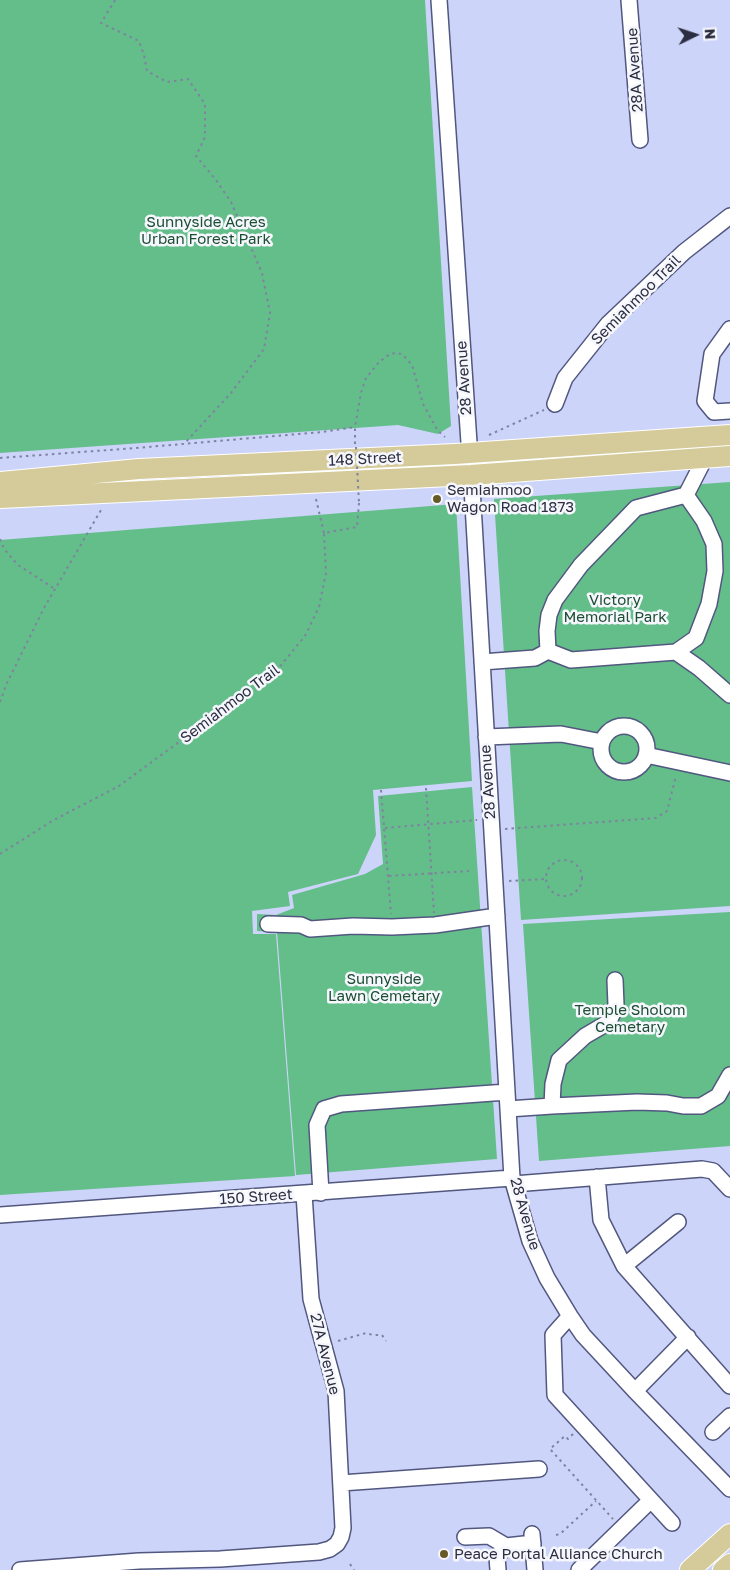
<!DOCTYPE html>
<style>
body{margin:0}
#map{position:relative;width:730px;height:1570px;overflow:hidden;background:#cdd4fa;font-family:"Golos Text",sans-serif}
canvas{display:block}
.north{position:absolute;left:670px;top:10px;width:50px;height:50px;-webkit-text-stroke:4px #f6f7fc;paint-order:stroke;rotate:86deg;font-size:14px;font-weight:700;line-height:20px;text-align:center;color:#2b2e40}
.north::after{content:'';display:block;margin:auto;width:18px;height:22px;background:#2b2e40;clip-path:polygon(50% 0,100% 100%,50% 72%,0 100%)}
</style>
<div id="map">
<canvas width="730" height="1570"></canvas>
<div class="north">N</div>
</div>
<script>
const ctx = document.querySelector('canvas').getContext('2d');
ctx.lineJoin = 'round';
function fill(path, color) {
  ctx.fillStyle = color;
  ctx.fill(path, 'evenodd');
}
function toPath(rows) {
  const path = new Path2D();
  for (const r of rows) {
    if (r.length === 3) {
      path.moveTo(r[0] + r[2], r[1]);
      path.arc(r[0], r[1], r[2], 0, 2 * Math.PI);
      continue;
    }
    path.moveTo(r[0], r[1]);
    for (let i = 2; i < r.length; i += 2) path.lineTo(r[i], r[i + 1]);
  }
  return path;
}
function strokePath(path, color, width, dash) {
  ctx.strokeStyle = color;
  ctx.lineWidth = width;
  ctx.lineCap = dash ? 'butt' : 'round';
  ctx.setLineDash(dash || []);
  ctx.stroke(path);
}
function drawText(font, color, halo, rows, align = 'center') {
  ctx.font = font + ' "Golos Text",sans-serif';
  ctx.lineWidth = 5;
  ctx.setLineDash([]);
  ctx.textBaseline = 'middle';
  ctx.strokeStyle = halo;
  ctx.fillStyle = color;
  for (const [text, x, y, turn = 0] of rows) {
    ctx.save();
    ctx.translate(x, y);
    ctx.rotate((+turn || 0) * Math.PI / 180);
    ctx.textAlign = isNaN(turn) ? turn : align;
    if (halo) ctx.strokeText(text, 0, 0);
    ctx.fillText(text, 0, 0);
    ctx.restore();
  }
}
const green = toPath([
 [0,0,425,0,451,426,438,434,398,425,0,453],
 [730,482,730,906,521,920,494,499],
 [456,504,472,781,373,790,376,835,358,874,288,892,290,906,252,911,253,934,276,934,295,1176,0,1195,0,540],
 [472,787,497,1159,296,1175,277,932,257,931,257,914,276,915,294,908,292,895,365,874,383,864,378,796],
 [730,912,730,1146,539,1161,523,924]
]);
const path = toPath([
 [115,0,101,23,139,41,144,55,147,71,167,82,188,79,205,104,205,137,196,156,216,180,231,202,262,273,270,313,264,349,231,393,184,444],
 [489,435,544,410],
 [355,444,355,427,361,393,366,378,379,362,390,354,396,353,402,354,412,365,423,404,438,431,445,437],
 [0,458,136,448,322,432,355,427],
 [316,499,324,533],
 [0,539,4,549,18,565,55,589],
 [0,702,6,685,44,608,101,510],
 [426,788,434,913],
 [381,790,391,914],
 [385,828,477,820],
 [505,829,656,818,667,811,676,776],
 [0,854,52,821,119,786,277,670,305,636,319,607,326,573,324,533,357,527,359,503],
 [564,878,18],
 [389,876,469,871],
 [509,881,545,879],
 [338,1341,366,1333,373,1335,382,1335,386,1341],
 [573,1434,568,1439,565,1436,550,1449,613,1519],
 [556,1535,560,1534,596,1501],
 [350,1564,354,1570]
]);
const minor = toPath([
 [439,0,472,487,512,1178,530,1241,547,1278,570,1316,583,1335,635,1391,730,1489],
 [629,0,640,140],
 [730,329,712,354,705,401,714,412,730,411],
 [555,404,565,378,608,324,684,252,730,216],
 [548,651,547,631,549,615,555,600,581,565,636,508,686,495],
 [676,652,699,668,730,695],
 [482,662,535,658,548,651,571,660,676,652,696,638,709,604,715,571,714,544,704,521,686,495,705,458],
 [624,749,23],
 [486,737,561,734,602,742],
 [646,755,730,773],
 [268,924,301,925,310,929,353,926,392,927,435,925,497,916],
 [552,1106,637,1102,667,1103,683,1106,701,1106,718,1096,730,1075],
 [508,1109,552,1106,553,1084,559,1060,585,1036,609,1022,616,1005,615,980],
 [597,1177,601,1220,624,1266,730,1386],
 [514,1184,702,1169,713,1171,730,1189],
 [321,1193,317,1125,324,1109,341,1104,507,1092],
 [0,1215,512,1178],
 [624,1266,678,1222],
 [570,1316,553,1335,555,1395,672,1523],
 [635,1391,688,1337],
 [713,1432,730,1416],
 [341,1483,539,1469],
 [532,1534,535,1570],
 [465,1537,489,1536,506,1546],
 [20,1570,139,1561,220,1559,319,1552,330,1549,337,1544,341,1537,343,1528,336,1391,311,1299,304,1194],
 [498,1570,497,1557,506,1546,533,1543],
 [579,1570,651,1500]
]);
const major = toPath([
 [0,482,139,469,455,454,730,435],
 [0,498,471,475,730,456],
 [690,1570,730,1534],
 [723,1570,730,1564]
]);
const pathBridge = toPath([
 [356,447,359,503]
]);
const markers = [
 [437,499,5,"#665a27"],
 [444,1554,5,"#665a27"]
];
const streetNames = [
 ["28A Avenue",635,70,-94],
 ["Semiahmoo Trail",636,300,-45],
 ["28 Avenue",464,378,-94],
 ["148 Street",365,459,-3],
 ["Semiahmoo Trail",230,704,-37],
 ["28 Avenue",488,782,-94],
 ["150 Street",256,1197,-4],
 ["28 Avenue",525,1214,74],
 ["27A Avenue",325,1354,76]
];
const parkNames = [
 ["Sunnyside Acres",206,222],
 ["Urban Forest Park",206,239],
 ["Victory",615,600],
 ["Memorial Park",615,617],
 ["Sunnyside",384,979],
 ["Lawn Cemetary",384,996],
 ["Temple Sholom",630,1010],
 ["Cemetary",630,1027]
];
const poiNames = [
 ["Semiahmoo",447,490],
 ["Wagon Road 1873",447,507],
 ["Peace Portal Alliance Church",454,1554]
];
fill(green, '#63be8a');
strokePath(minor, '#51577f', 18);
strokePath(major, '#fff', 22);
strokePath(path, '#7e839f', 2, [2.5, 4]);
strokePath(minor, '#fff', 15);
strokePath(major, '#d5ca99', 20);
strokePath(pathBridge, '#7e839f', 2, [2.5, 4]);
for (const [x, y, r, color] of markers) {
  const dot = new Path2D();
  dot.arc(x, y, r, 0, 2 * Math.PI);
  ctx.fillStyle = color;
  ctx.fill(dot);
  strokePath(dot, '#f6f7fc', 2);
}
drawText('15px', '#2b2e40', '#f6f7fc', streetNames);
drawText('15px', '#1b4e33', '#f6f7fc', parkNames);
drawText('15px', '#2b2e40', '#f6f7fc', poiNames, 'left');
</script>
